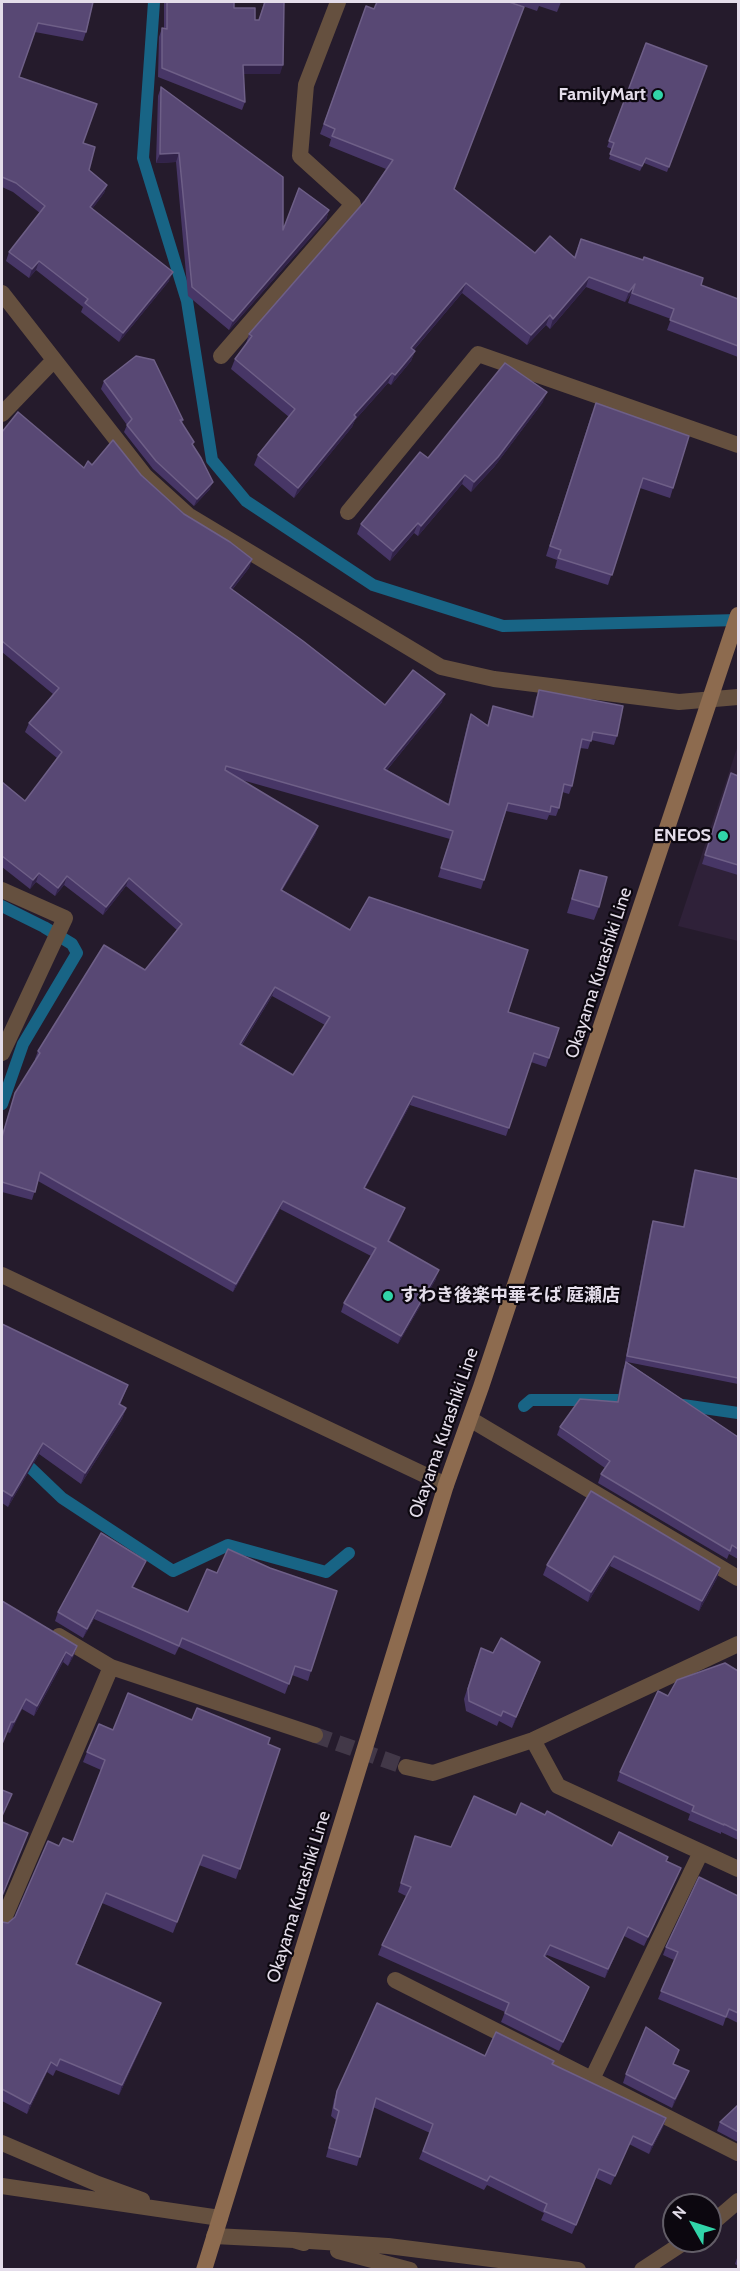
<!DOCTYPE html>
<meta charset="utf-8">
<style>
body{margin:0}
#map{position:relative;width:740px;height:2271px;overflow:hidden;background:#251b2c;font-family:Cabin,sans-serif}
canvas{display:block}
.frame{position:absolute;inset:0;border:3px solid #e4ddea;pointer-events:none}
.north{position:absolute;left:662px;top:2193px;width:60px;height:60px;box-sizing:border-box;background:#0c070f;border:2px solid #625d67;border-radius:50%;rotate:309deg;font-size:16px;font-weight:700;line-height:24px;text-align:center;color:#e4ddea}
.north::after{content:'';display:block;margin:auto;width:21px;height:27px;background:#31d4a9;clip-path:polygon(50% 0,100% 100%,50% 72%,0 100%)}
</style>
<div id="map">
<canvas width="740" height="2271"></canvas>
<div class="frame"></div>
<div class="north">N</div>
</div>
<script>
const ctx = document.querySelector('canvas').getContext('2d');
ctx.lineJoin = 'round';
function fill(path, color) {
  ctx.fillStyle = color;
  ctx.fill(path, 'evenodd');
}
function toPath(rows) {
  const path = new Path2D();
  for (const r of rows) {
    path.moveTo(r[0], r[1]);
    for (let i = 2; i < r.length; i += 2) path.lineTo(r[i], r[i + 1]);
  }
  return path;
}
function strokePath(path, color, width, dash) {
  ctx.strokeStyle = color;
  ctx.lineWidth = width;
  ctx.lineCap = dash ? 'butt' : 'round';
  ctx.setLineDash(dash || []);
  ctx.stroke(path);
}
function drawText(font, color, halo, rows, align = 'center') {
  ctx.font = font + ' Cabin,"Noto Sans JP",sans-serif';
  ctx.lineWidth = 4.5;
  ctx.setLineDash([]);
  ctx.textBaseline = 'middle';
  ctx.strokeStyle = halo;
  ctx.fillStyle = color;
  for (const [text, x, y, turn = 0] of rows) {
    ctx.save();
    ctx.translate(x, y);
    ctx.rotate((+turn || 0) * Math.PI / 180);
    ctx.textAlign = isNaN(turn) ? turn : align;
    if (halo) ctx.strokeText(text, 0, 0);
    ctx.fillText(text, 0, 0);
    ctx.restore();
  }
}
const built = toPath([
 [738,745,738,941,678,926]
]);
const stream = toPath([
 [154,2,143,158,187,301,212,460,246,501,373,585,503,626,738,620],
 [2,906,44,927,72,944,77,953,23,1044,2,1104],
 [676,1404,738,1413],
 [524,1406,531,1400,632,1400],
 [2,1445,16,1454,62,1498,173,1571,228,1545,326,1572,349,1553]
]);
const minorTunnel = toPath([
 [315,1735,406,1767]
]);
const minor = toPath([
 [2,293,145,476,188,515,441,667,494,679,679,702,738,697],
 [221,356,353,204,300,156,306,85,338,2],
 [2,414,54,360],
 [348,512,478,354,738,445],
 [2,890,65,918,2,1053],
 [470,1419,738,1578],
 [59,1636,111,1667,315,1735],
 [533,1740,558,1786,738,1869],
 [406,1767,433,1773,533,1740,738,1644],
 [2,1923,111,1667],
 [395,1980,738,2153],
 [592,2079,701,1852],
 [2,2143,98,2184,142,2200],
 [2,2186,220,2218],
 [710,2225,738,2201],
 [214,2236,294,2240,304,2243],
 [294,2240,388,2246,578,2270],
 [338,2251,410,2270],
 [642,2270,686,2241]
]);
const tertiary = toPath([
 [2,1275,446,1485]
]);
const secondary = toPath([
 [204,2270,446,1485,481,1387,738,615]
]);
const wall = toPath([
 [2,2,86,32,83,41,35,32,19,77,83,143,89,170,107,185,104,193,92,209,169,281,119,342,81,312,83,307,36,270,29,278,6,261,9,252,40,213,13,192,2,187],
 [164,2,234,2,234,8,255,20,259,20,264,2,284,2,280,74,243,74,245,102,242,110,158,77,159,37,162,28,164,28],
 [511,2,561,2,557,12,539,6,537,11],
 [366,6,454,189,535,253,574,257,581,239,738,299,738,357,667,330,671,319,628,303,631,294,625,302,586,287,550,329,546,325,527,345,462,293,414,350,415,351,411,361,391,385,388,383,355,420,352,427,294,498,254,465,258,455,289,417,231,369,235,359,246,344,249,334,365,201,386,169,329,146,331,139,320,134],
 [646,43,707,66,667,172,644,163,640,171,609,159,612,149,607,147],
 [161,87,283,230,329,210,326,220,229,330,188,296,176,162,156,163,158,96],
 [104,381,183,420,182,423,192,445,210,489,194,506,153,469,124,432,127,425,101,389],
 [543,402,494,467,471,492,462,484,418,536,414,533,390,561,357,534,361,524,428,458],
 [592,413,673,488,670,498,640,488,608,585,555,568,557,560,546,556],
 [2,432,84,468,92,465,141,475,184,514,252,559,249,568,232,590,385,705,442,702,387,770,448,805,468,722,471,714,487,726,493,706,532,717,536,698,539,690,617,736,614,745,591,740,588,749,580,748,572,786,569,794,562,792,559,808,556,816,549,815,547,820,506,811,481,889,438,877,450,839,242,780,318,826,315,835,282,890,350,930,508,1012,549,1058,546,1067,531,1062,506,1136,410,1105,365,1188,402,1216,389,1242,436,1279,398,1344,341,1312,344,1303,371,1256,280,1209,233,1292,38,1181,32,1200,2,1192,2,1135,15,1093,36,1060,35,1059,38,1051,145,970,177,930,126,886,103,915,64,885,55,896,36,882,30,889,2,867,2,782,25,801,57,758,25,732,29,723,53,694,2,652],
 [272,996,325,1025,293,1075,242,1045],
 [738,776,738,875,702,864,728,782],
 [580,870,599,907,594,920,567,913],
 [695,1170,738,1179,738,1384,627,1362,738,1437,738,1559,729,1554,727,1559,598,1483,601,1474,605,1468,557,1435,560,1427,617,1402,623,1370,626,1362,625,1362,651,1226,653,1221,683,1227,693,1175],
 [2,1324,128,1385,120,1405,126,1408,122,1419,81,1484,39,1454,8,1507,2,1503],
 [591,1491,720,1568,717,1578,699,1611,610,1566,588,1602,543,1575,547,1565],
 [142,1570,133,1587,311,1671,308,1681,292,1675,285,1694,179,1647,175,1655,94,1619,83,1638,55,1621,58,1612],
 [2,1601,77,1646,73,1657,68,1666,63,1662,34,1716,22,1709,10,1733,7,1732],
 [477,1658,536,1672,512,1728,499,1721,497,1726,466,1711,464,1699],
 [738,1671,738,1840,721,1832,721,1834,688,1820,690,1814,617,1781,620,1772,668,1696],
 [192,1720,280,1749,236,1879,199,1865,173,1933,102,1903,77,1964,157,2013,119,2095,56,2070,53,2076,47,2072,27,2114,2,2101,2,1922,8,1923,15,1917,59,1846,73,1842,101,1770,83,1762,87,1752,113,1730],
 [516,1815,612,1846,668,1857,667,1861,681,1868,677,1877,644,1946,624,1936,605,1978,547,1955,545,1957,585,1997,559,2051,501,2022,505,2012,378,1955,382,1945,406,1896,398,1892,415,1836,451,1847],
 [738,1896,738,2023,726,2017,723,2026,658,1999,674,1960,663,1955,666,1947],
 [485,2056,552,2065,666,2118,663,2127,649,2154,629,2144,611,2185,596,2178,572,2234,541,2220,544,2213,487,2185,484,2190,419,2159,430,2133,373,2107,357,2166,326,2157,336,2120,331,2116,334,2100,337,2091],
 [674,2065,685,2081,672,2108,623,2083,626,2074],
 [738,2105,738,2142,717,2131,720,2122],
 [738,2255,738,2266,735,2264]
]);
const shadedWall = toPath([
 [243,65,283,65,280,74,239,74],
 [179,153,176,162,156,163,160,154],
 [107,185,104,193,87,216,90,207],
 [329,210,326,220,229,330,233,321],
 [39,261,36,270,29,278,32,269],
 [173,272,169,281,119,342,123,333],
 [589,277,586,287,550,329,553,319],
 [466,283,462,293,407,358,411,348],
 [635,284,631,294,625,302,629,292],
 [550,315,546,325,527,345,531,335],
 [415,351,411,361,391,385,395,375],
 [392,373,388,383,355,420,352,427,294,498,298,488,354,415],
 [547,392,543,402,494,467,471,492,474,482],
 [465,475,462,484,418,536,421,526],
 [213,482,210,489,194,506,197,499],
 [418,523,414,533,390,561,393,551],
 [252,559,249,568,227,596,230,588],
 [445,694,442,702,381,777,384,769],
 [318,826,315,835,278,898,281,890],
 [39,873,36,882,30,889,33,880],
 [67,876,64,885,55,896,58,888],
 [129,878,126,886,103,915,106,907],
 [275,987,272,996,237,1052,240,1044],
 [413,1096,410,1105,361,1196,364,1188],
 [283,1201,280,1209,233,1292,236,1284],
 [405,1208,402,1216,385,1250,388,1241],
 [439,1270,436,1279,398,1344,401,1336],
 [126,1408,122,1419,81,1484,85,1473],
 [43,1443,39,1454,8,1507,12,1496],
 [614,1556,610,1566,588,1602,591,1592],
 [146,1561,142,1570,129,1596,132,1587],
 [720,1568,717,1578,699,1611,702,1601],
 [97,1610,94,1619,83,1638,87,1629],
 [77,1646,73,1657,68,1666,72,1656],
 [66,1652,63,1662,34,1716,37,1706],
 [540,1662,536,1672,512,1728,516,1717],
 [26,1699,22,1709,10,1733,14,1722],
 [628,1927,624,1936,605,1978,608,1969],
 [589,1987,585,1997,559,2051,563,2042],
 [161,2003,157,2013,119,2095,122,2085],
 [51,2062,47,2072,27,2114,30,2104],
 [689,2071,685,2081,672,2108,675,2099],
 [666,2118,663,2127,649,2154,652,2145]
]);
const building = toPath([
 [2,2,93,2,86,32,38,23,19,77,97,104,83,143,95,147,89,170,107,185,90,207,173,272,123,333,85,303,88,299,39,261,32,269,9,252,45,206,16,183,2,177,2,2],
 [167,2,234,2,234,8,255,8,255,20,259,20,265,2,284,2,283,65,243,65,245,102,162,68,162,28,167,29,167,2],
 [377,2,509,2,524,7,454,189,535,253,550,236,575,258,581,239,643,260,644,257,703,278,701,285,738,299,738,346,670,320,674,309,632,293,635,284,629,292,589,277,553,319,550,315,531,335,466,283,411,348,415,351,395,375,392,373,354,415,356,417,298,488,258,455,295,409,235,359,252,336,249,334,365,201,393,160,332,136,335,129,324,124,366,6,374,9,377,2],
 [646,43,707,66,669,167,646,158,642,166,610,154,614,143,609,141,646,43],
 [161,87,283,177,283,230,299,188,329,210,233,321,192,287,179,153,160,154,161,87],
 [136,356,154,360,183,420,180,420,194,442,192,444,201,458,213,482,197,499,156,461,127,425,132,419,104,381,136,356],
 [505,363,547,392,498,457,474,482,465,475,421,526,418,523,393,551,361,524,420,452,428,458,505,363],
 [596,403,689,436,673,488,643,478,612,575,558,558,561,550,550,546,596,403],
 [18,412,84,468,88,461,92,465,113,440,141,475,184,514,230,542,252,559,230,588,303,641,385,705,413,670,445,694,384,769,449,805,471,714,488,726,493,706,533,717,539,690,623,706,617,736,593,732,591,741,582,739,572,786,564,784,559,808,551,806,550,812,508,803,484,880,441,868,453,831,226,766,225,770,318,826,281,890,350,930,369,897,528,950,508,1012,559,1028,549,1058,534,1053,509,1128,413,1096,364,1188,405,1208,388,1241,439,1270,401,1336,344,1303,376,1248,283,1201,236,1284,40,1172,35,1192,2,1182,2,1137,15,1093,40,1053,38,1051,104,945,145,970,182,924,129,878,106,907,67,876,58,888,39,873,33,880,2,856,2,782,25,801,62,752,29,723,59,688,2,641,2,432,18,412],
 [275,987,330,1017,293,1075,240,1044,275,987],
 [731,773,738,776,738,865,705,855,731,773],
 [580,870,607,877,599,907,572,899,580,870],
 [695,1170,738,1179,738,1378,627,1356,653,1221,684,1227,695,1170],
 [2,1324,128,1385,119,1404,126,1408,85,1473,43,1443,12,1496,2,1490,2,1324],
 [626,1362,738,1437,738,1549,732,1545,730,1551,601,1474,610,1461,560,1427,580,1399,618,1402,626,1362],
 [591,1491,720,1568,702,1601,614,1556,591,1592,547,1565,591,1491],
 [101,1533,146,1561,132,1587,188,1612,207,1569,217,1573,228,1549,270,1568,337,1591,311,1671,295,1666,289,1684,182,1638,179,1646,97,1610,87,1629,58,1612,101,1533],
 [2,1601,77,1646,72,1656,66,1652,37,1706,26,1699,14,1722,11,1722,2,1744,2,1601],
 [501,1638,540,1662,516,1717,503,1711,501,1716,469,1701,468,1689,481,1648,493,1653,501,1638],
 [725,1663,738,1671,738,1831,724,1824,724,1825,692,1811,694,1806,620,1772,658,1691,668,1696,677,1680,725,1663],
 [128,1693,192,1720,197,1708,270,1738,268,1744,280,1749,240,1869,203,1855,177,1922,106,1893,76,1964,161,2003,122,2085,60,2059,57,2066,51,2062,30,2104,2,2089,2,1922,8,1923,15,1917,48,1841,59,1846,63,1838,73,1842,105,1760,87,1752,99,1724,113,1730,128,1693],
 [2,1790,12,1794,2,1816,2,1790],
 [474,1796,516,1815,521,1803,545,1815,547,1811,612,1846,619,1832,668,1857,666,1861,681,1868,648,1937,628,1927,608,1969,550,1945,544,1956,589,1987,563,2042,505,2013,509,2003,382,1945,411,1887,401,1883,415,1836,451,1847,474,1796],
 [2,1822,28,1833,2,1896,2,1822],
 [699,1877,738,1896,738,2013,729,2009,726,2017,661,1991,678,1952,666,1947,699,1877],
 [377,2003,485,2056,496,2032,554,2061,552,2064,666,2118,652,2145,633,2136,615,2176,599,2169,576,2225,544,2211,547,2204,490,2176,487,2181,423,2151,433,2124,376,2098,360,2157,329,2148,339,2111,334,2108,337,2091,377,2003],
 [646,2027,679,2050,673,2064,689,2071,675,2099,626,2074,646,2027],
 [738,2105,738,2132,720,2122,738,2105]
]);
const markers = [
 [658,95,6,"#31d4a9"],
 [723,836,6,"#31d4a9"],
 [388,1296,6,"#31d4a9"]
];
const poiNames = [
 ["FamilyMart",646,95],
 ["ENEOS",711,836],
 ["すわき後楽中華そば 庭瀬店",400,1296,"left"]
];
const streetNames = [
 ["Okayama Kurashiki Line",599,973,-72],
 ["Okayama Kurashiki Line",444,1433,-71],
 ["Okayama Kurashiki Line",299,1897,-73]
];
fill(built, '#2f2139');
strokePath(stream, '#186485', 12);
strokePath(minorTunnel, '#423848', 16, [16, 8]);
strokePath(minor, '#65503f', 16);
strokePath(tertiary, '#65503f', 16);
strokePath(secondary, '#8d6b4f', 16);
fill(wall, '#473666');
fill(shadedWall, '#322349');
fill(building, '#584874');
strokePath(building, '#6e5f87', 1.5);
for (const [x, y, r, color] of markers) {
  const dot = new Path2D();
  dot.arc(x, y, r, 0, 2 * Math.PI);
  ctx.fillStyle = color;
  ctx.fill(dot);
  strokePath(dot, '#0c070f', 2);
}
drawText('bold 18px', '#e4ddea', '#0c070f', poiNames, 'right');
drawText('18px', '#e4ddea', '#0c070f', streetNames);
</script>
